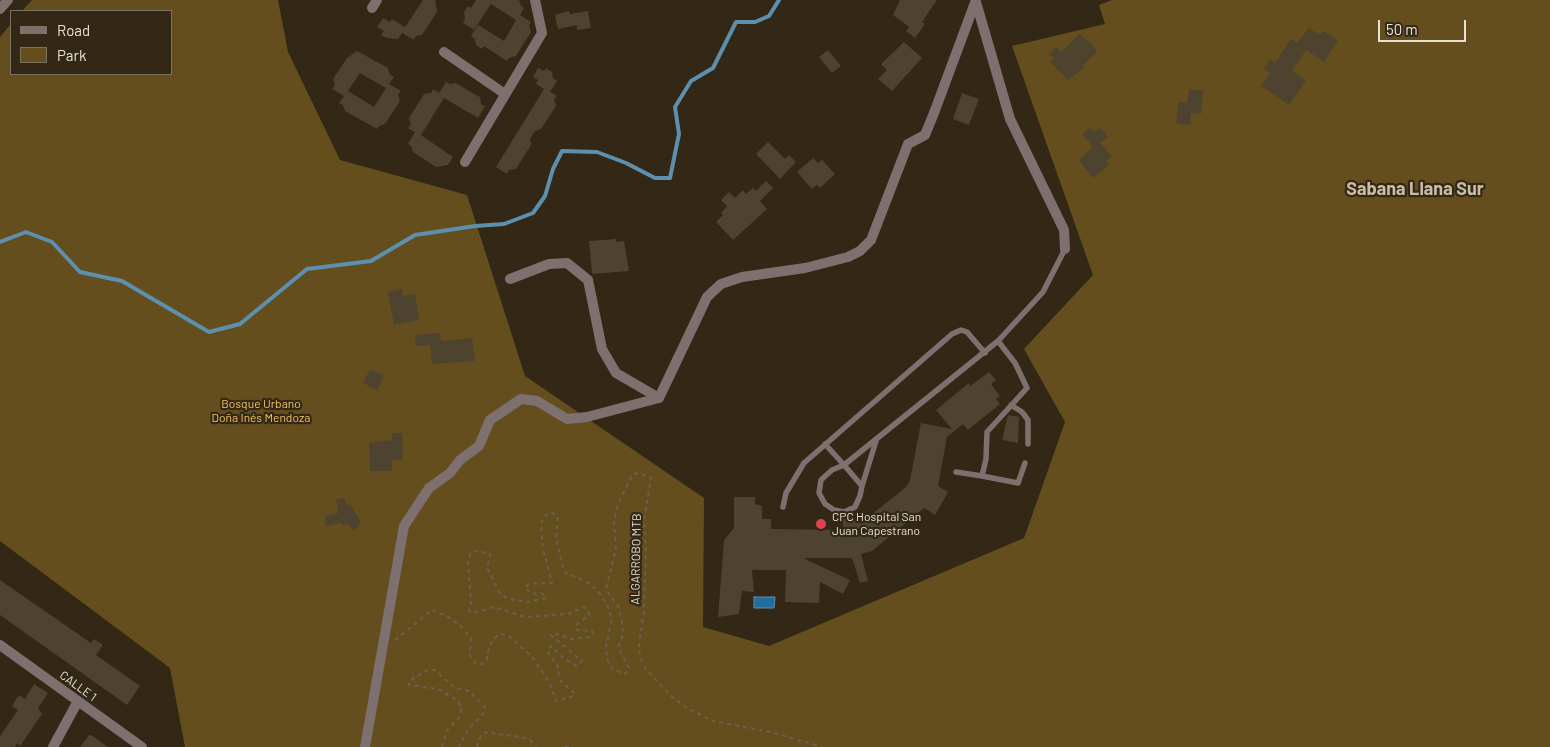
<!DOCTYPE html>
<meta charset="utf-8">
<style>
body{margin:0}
#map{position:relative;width:1550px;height:747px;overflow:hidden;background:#322815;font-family:Barlow,sans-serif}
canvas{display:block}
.legend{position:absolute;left:10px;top:10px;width:162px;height:65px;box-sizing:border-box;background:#322815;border:1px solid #7a7262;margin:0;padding:6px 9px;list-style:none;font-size:15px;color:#e7e1d5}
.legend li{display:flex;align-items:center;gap:10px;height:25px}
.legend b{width:25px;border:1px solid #7a7262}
.scale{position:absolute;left:1378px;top:20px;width:88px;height:22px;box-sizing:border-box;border:2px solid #e7e1d5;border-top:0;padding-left:6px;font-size:15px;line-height:18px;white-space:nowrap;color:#e7e1d5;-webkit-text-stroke:4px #322815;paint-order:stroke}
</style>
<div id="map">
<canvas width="1550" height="747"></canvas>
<ul class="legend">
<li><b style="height:6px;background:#7d706f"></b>Road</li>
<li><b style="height:14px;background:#654e1e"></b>Park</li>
</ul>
<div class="scale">50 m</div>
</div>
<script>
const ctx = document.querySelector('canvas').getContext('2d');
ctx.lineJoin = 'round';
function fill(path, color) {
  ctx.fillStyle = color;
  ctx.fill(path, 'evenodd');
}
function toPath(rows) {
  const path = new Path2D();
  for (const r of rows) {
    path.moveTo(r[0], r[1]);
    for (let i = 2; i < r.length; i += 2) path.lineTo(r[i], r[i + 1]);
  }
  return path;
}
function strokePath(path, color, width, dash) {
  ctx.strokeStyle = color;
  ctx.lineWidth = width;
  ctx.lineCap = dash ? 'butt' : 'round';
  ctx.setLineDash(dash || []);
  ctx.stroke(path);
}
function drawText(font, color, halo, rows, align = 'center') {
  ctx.font = font + ' Barlow,sans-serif';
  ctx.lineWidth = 4.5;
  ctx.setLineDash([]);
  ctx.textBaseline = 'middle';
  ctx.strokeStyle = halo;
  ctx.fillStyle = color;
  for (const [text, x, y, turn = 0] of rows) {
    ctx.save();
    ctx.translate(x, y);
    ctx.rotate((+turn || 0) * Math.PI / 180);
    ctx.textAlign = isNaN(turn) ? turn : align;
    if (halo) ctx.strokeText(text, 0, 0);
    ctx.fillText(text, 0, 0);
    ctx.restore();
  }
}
const green = toPath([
 [32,0,278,0,288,52,340,160,467,195,525,376,704,498,703,627,769,646,1024,538,1065,422,1024,349,1093,275,1012,46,1105,24,1099,5,1112,0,1550,0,1550,747,185,747,170,668,0,541,0,37,11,24,11,74,171,74,171,11,22,11]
]);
const water = toPath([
 [754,597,775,597,774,608,754,608,754,597]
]);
const stream = toPath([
 [0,242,26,232,52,242,80,272,122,281,209,332,240,324,307,269,371,261,415,235,475,226,504,224,533,213,545,196,553,169,562,151,597,152,626,163,655,178,670,178,679,134,675,107,691,81,713,68,736,22,755,22,769,16,779,0]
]);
const building = toPath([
 [423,0,435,0,437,12,422,35,416,36,414,40,402,33,398,39,387,38,381,35,384,31,377,27,383,18,390,22,392,19,405,27],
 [476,0,519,0,521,6,524,8,520,15,531,22,529,26,531,32,516,56,509,58,507,61,484,46,482,49,476,45,475,39,471,36,478,25,504,41,516,20,491,4,474,30,463,23,465,19,464,12,468,6,471,8],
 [900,0,937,0,922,22,925,24,915,38,906,31,909,27,893,15],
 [569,11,570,14,588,11,591,28,577,30,577,25,558,29,555,15],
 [1309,28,1320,35,1323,31,1338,40,1324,62,1306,50,1292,71,1306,80,1289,105,1261,86,1270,73,1264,69,1270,59,1275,63,1291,39,1297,43],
 [1079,34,1092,44,1097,52,1082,66,1084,68,1068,80,1050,62,1054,59,1049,54,1056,47,1061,52],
 [904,42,922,58,892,91,878,79,887,70,881,64],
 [828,50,841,66,832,73,819,57],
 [357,51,388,68,390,75,394,77,389,84,401,91,398,95,400,101,385,124,379,126,377,129,345,111,343,105,339,103,344,96,332,89,335,85,333,79,347,58],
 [360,73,386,88,374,107,348,91],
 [538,68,544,71,546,68,552,72,553,78,557,81,550,92,557,96,554,100,556,106,541,129,535,131,530,139,531,145,516,169,509,170,507,174,496,167,544,89,536,84,538,80,533,77],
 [446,82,450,84,456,83,474,94,480,97,481,104,485,106,478,118,444,98,421,135,453,157,448,165,436,167,413,152,411,146,408,144,415,132,408,128,411,124,409,118,424,94,431,93,433,89,439,93],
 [1189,89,1203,91,1201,114,1191,113,1190,125,1176,123,1179,102,1187,103],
 [962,93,979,99,969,125,953,119],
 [1100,127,1108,137,1100,143,1112,157,1106,161,1109,165,1093,178,1079,160,1093,147,1082,134,1091,128,1094,132],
 [768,142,785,159,789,155,796,162,780,179,756,154],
 [813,158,818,163,822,160,835,174,820,188,817,185,812,189,797,172],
 [766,181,773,188,760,201,767,209,733,240,716,222,723,215,721,213,727,206,721,200,729,192,735,198,743,190,746,194,753,188,756,191],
 [616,239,616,242,624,241,629,271,592,274,589,241],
 [402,289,403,296,415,294,419,320,394,325,388,292],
 [440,333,441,341,472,338,475,361,432,364,430,345,416,346,415,335],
 [370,369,384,376,377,390,363,383],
 [989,372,996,380,991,384,1000,396,996,399,1000,404,968,430,963,424,947,437,938,486,948,492,935,515,924,508,872,551,861,554,868,581,860,583,852,558,803,558,850,580,843,594,820,582,819,603,785,602,786,570,752,570,754,592,742,591,739,614,718,617,724,540,734,528,734,497,755,497,755,504,762,506,762,519,771,519,771,529,843,530,843,517,852,514,860,524,906,487,910,480,921,423,952,429,936,410,969,383,970,386],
 [1008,415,1019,417,1018,443,1002,440],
 [392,433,402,433,403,460,392,460,392,471,370,471,369,443,392,440],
 [344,498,346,505,350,504,361,522,354,531,346,523,344,526,341,523,326,526,325,516,338,513,336,499],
 [0,580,91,643,94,639,103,645,96,655,140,686,127,705,0,615],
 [34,684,48,693,38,708,42,714,20,746,17,743,15,747,0,747,0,736,18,710,12,706,19,695,25,699],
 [89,735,91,735,108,747,80,747]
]);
const path = toPath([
 [395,640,432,610,447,616,463,628,471,639,470,655,475,663,483,664,487,659,487,653,493,640,499,634,508,635,534,659,550,684,556,701,571,697,575,694,559,679,558,666,547,651,551,646,561,656,576,666,582,661,551,635,554,633,571,639,590,637,593,635,592,631,577,630,576,625,589,615,588,610,584,607,568,614,525,617,494,607,473,613,469,611,471,604,468,563,471,552,478,551,490,554,487,568,499,592,508,599,528,602,546,598,542,593,531,594,525,587,529,584,552,583,543,549,541,524,544,516,552,513,558,516,556,538,564,572,589,583,598,591,607,605,612,619,606,647,607,659,612,669,625,674,629,668,618,647,623,635,622,622,619,608,606,589,616,548,614,522,617,507,632,475,638,473,651,478,644,520,646,555,644,611,639,644,640,657,646,669,670,695,687,708,713,721,771,732,822,747],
 [442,747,447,730,459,718,462,707,455,699,438,689,409,685,409,681,425,671,435,670,455,688,469,691,485,707,483,714,468,730,459,747],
 [477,747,481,735,489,731,496,734,523,737,531,741,536,747],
 [565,747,570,747]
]);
const service = toPath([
 [1011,405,1022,412,1028,420,1028,444],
 [825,444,844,465,862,486,860,496,855,507,844,512,834,510,825,504,819,493,821,480,832,470,844,465,998,341,1043,292,1065,249],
 [956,472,982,476,986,459,987,432,1027,388,1015,363,998,341],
 [982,476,1018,483,1025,463],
 [862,486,876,441],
 [783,507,786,493,804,463,952,334,961,330,967,332,985,353]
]);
const minor = toPath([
 [976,2,1010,119,1064,230,1065,249],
 [372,8,377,0],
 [444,52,505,94],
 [465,162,542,33,535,0],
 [510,279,549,264,567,263,588,280,602,349,616,373,659,398],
 [659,398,707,297,721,284,742,277,805,268,848,257,860,251,871,240,908,144,925,135,934,113,976,0],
 [0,645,142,747],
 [53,747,78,701],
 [365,747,404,526,429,488,450,473,460,460,479,446,490,420,521,399,537,401,567,419,587,417,659,398]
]);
const tertiary = toPath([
 [0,9,8,0]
]);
const markers = [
 [821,524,6,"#e0444e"]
];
const parkNames = [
 ["Bosque Urbano",261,404],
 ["Doña Inés Mendoza",261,418]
];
const poiNames = [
 ["CPC Hospital San",832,517],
 ["Juan Capestrano",832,531]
];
const streetNames = [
 ["ALGARROBO MTB",636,559,-89],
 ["CALLE 1",78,686,36]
];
const districtNames = [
 ["Sabana Llana Sur",1415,189]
];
fill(green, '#654e1e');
fill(water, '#216e9e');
strokePath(water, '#5c90ae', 1);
strokePath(stream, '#5c90ae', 4);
fill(building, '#4d432e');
strokePath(path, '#69604f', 2, [4, 4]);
strokePath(service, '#7d706f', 5.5);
strokePath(minor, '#7d706f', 10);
strokePath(tertiary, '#7d706f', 10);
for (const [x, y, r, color] of markers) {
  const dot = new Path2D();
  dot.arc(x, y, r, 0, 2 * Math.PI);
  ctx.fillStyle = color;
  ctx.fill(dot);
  strokePath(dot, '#322815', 2);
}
drawText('12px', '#f6c45a', '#322815', parkNames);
drawText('12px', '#e7e1d5', '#322815', poiNames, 'left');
drawText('12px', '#e7e1d5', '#322815', streetNames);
drawText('bold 18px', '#cabda6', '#322815', districtNames);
</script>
